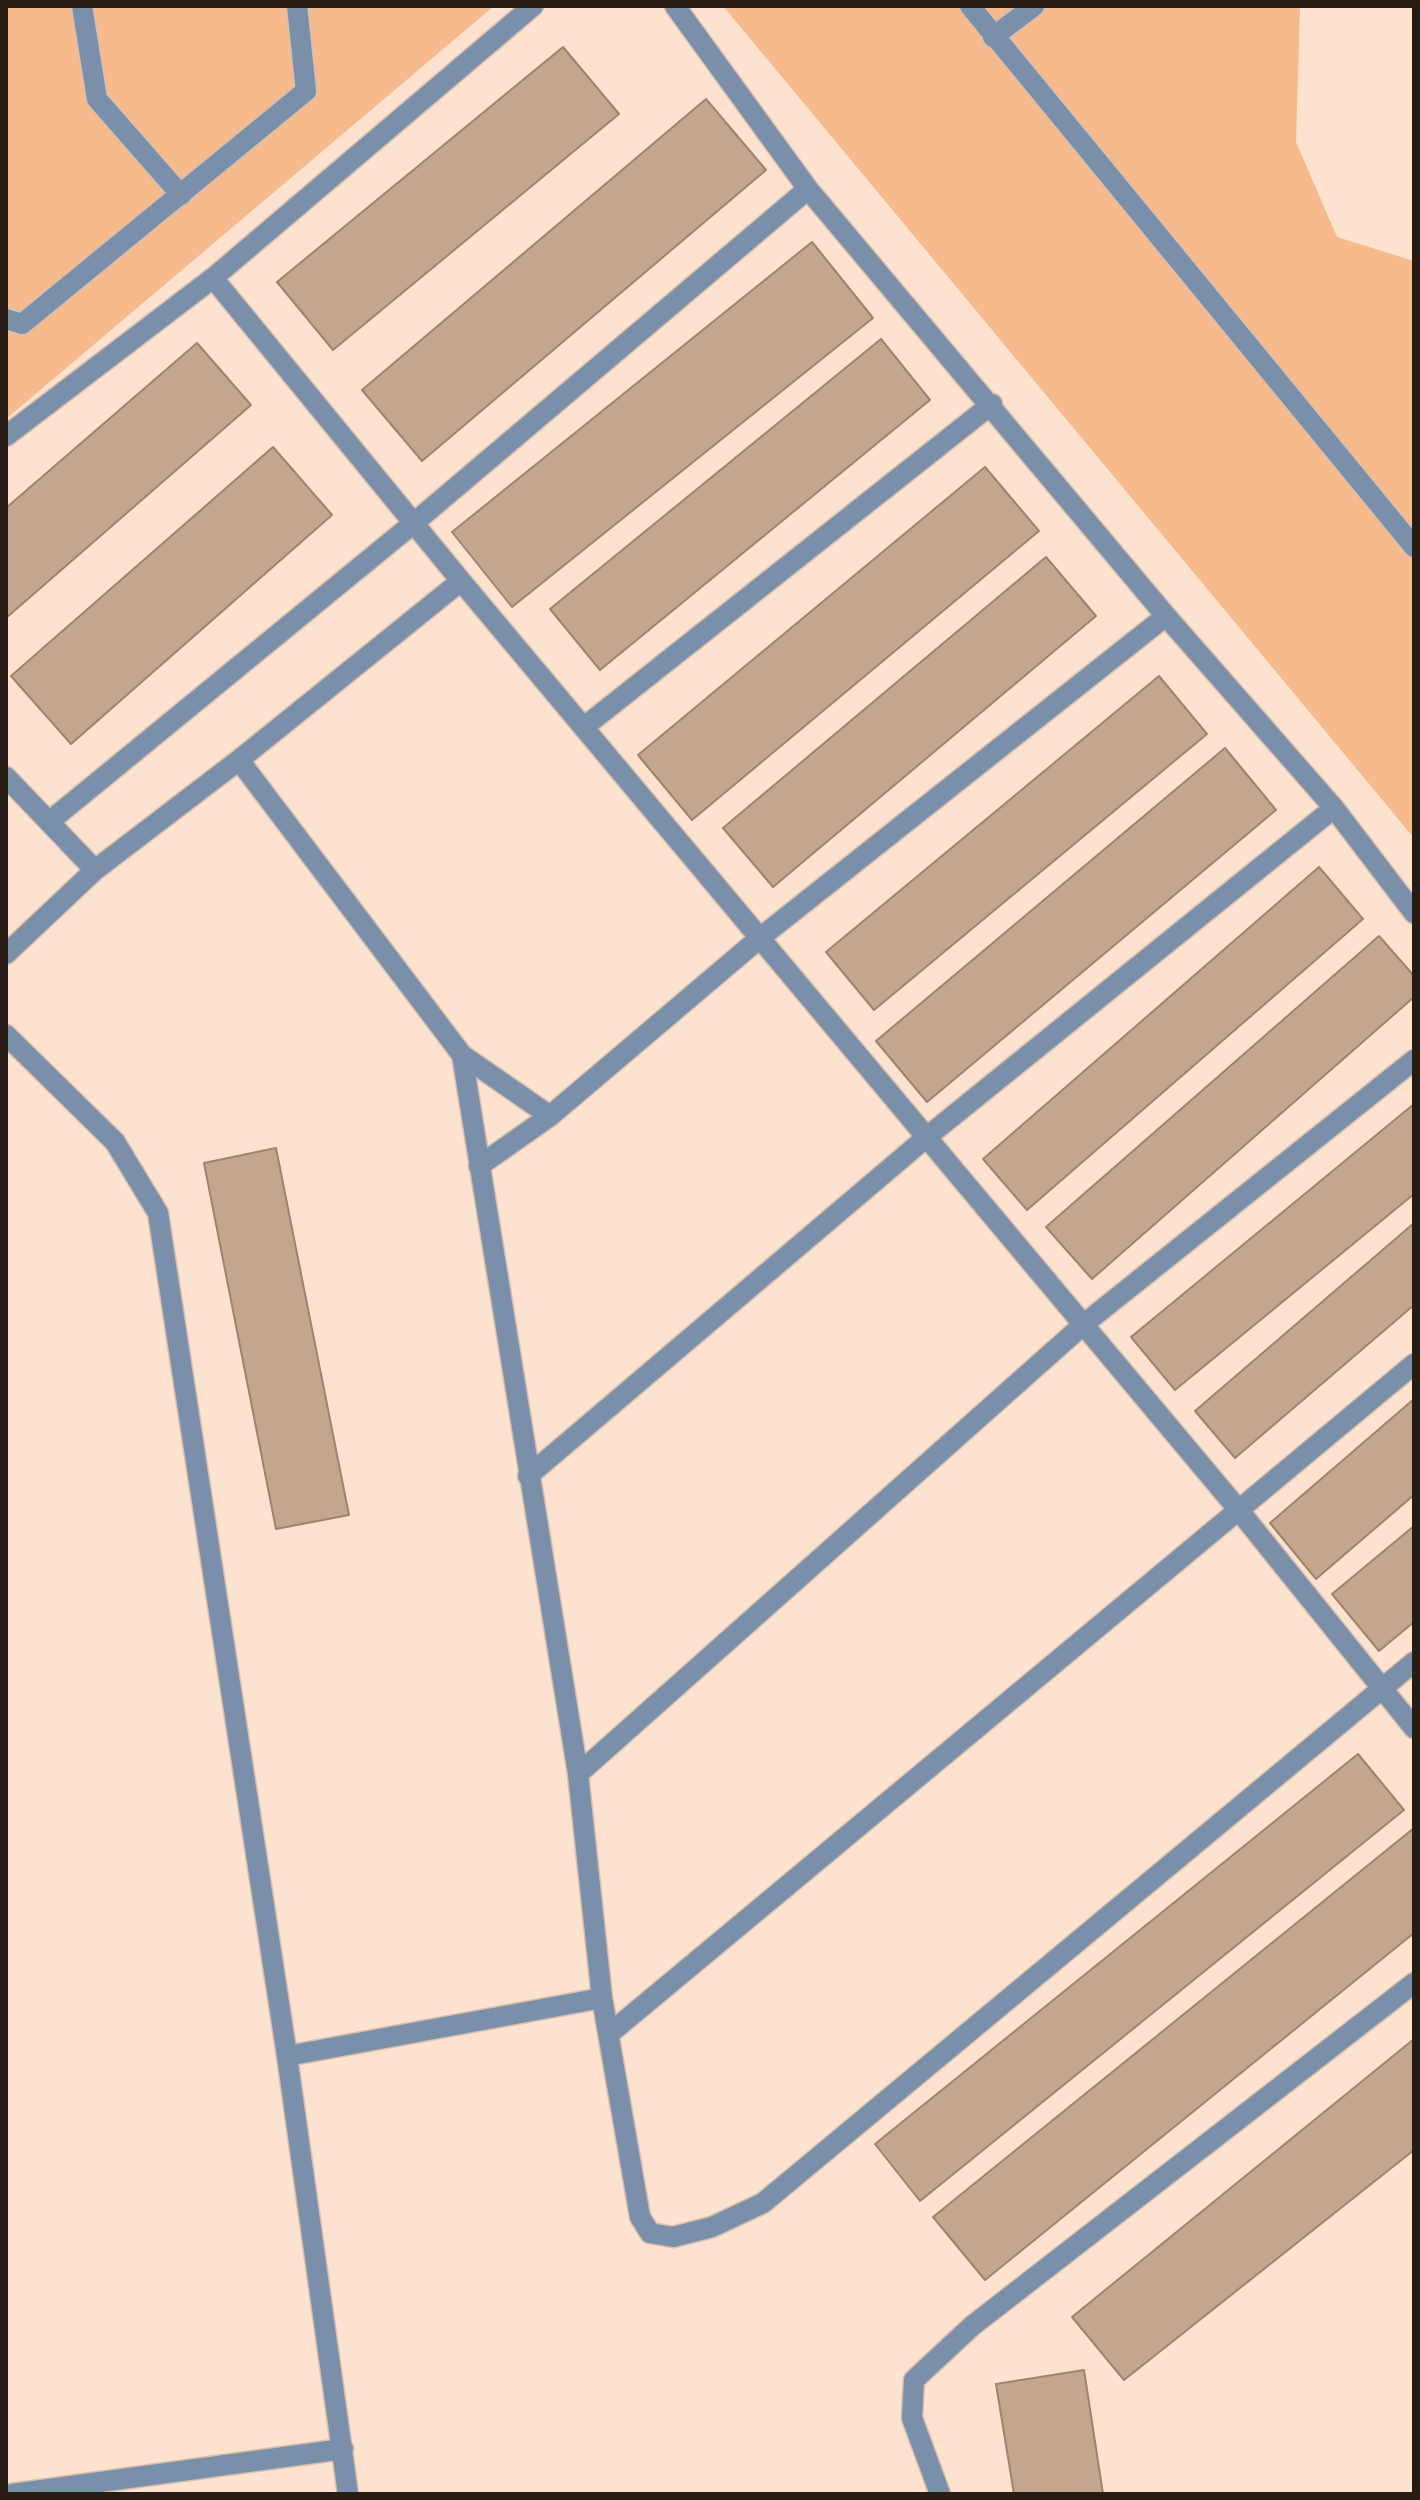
<!DOCTYPE html>
<style>
body{margin:0}
#map{position:relative;width:1420px;height:2500px;overflow:hidden;background:#fce2cf;font-family:"Exo 2",sans-serif}
canvas{display:block}
.frame{position:absolute;inset:0;border:8px solid #271c13;pointer-events:none}
</style>
<div id="map">
<canvas width="1420" height="2500"></canvas>
<div class="frame"></div>
</div>
<script>
const ctx = document.querySelector('canvas').getContext('2d');
ctx.lineJoin = 'round';
function fill(path, color) {
  ctx.fillStyle = color;
  ctx.fill(path, 'evenodd');
}
function toPath(rows) {
  const path = new Path2D();
  for (const r of rows) {
    path.moveTo(r[0], r[1]);
    for (let i = 2; i < r.length; i += 2) path.lineTo(r[i], r[i + 1]);
  }
  return path;
}
function strokePath(path, color, width, dash) {
  ctx.strokeStyle = color;
  ctx.lineWidth = width;
  ctx.lineCap = dash ? 'butt' : 'round';
  ctx.setLineDash(dash || []);
  ctx.stroke(path);
}
const green = toPath([
 [6,6,494,6,6,419],
 [723,6,1300,6,1296,142,1337,237,1414,261,1414,838]
]);
const building = toPath([
 [563,47,619,114,333,350,277,282,563,47],
 [706,99,766,170,422,461,362,390,706,99],
 [812,242,873,318,512,607,452,532,812,242],
 [881,339,930,400,600,670,550,609,881,339],
 [197,343,251,405,6,618,6,508,197,343],
 [273,447,332,515,71,744,11,676,273,447],
 [985,467,1039,531,692,820,638,755,985,467],
 [1046,557,1096,616,773,887,723,828,1046,557],
 [1159,676,1207,734,874,1010,826,952,1159,676],
 [1225,748,1276,810,927,1102,876,1041,1225,748],
 [1319,867,1363,919,1027,1210,983,1159,1319,867],
 [1379,936,1414,976,1414,997,1092,1279,1046,1227,1379,936],
 [1414,1104,1414,1194,1175,1390,1131,1337,1414,1104],
 [276,1148,349,1515,276,1529,204,1163,276,1148],
 [1414,1223,1414,1305,1235,1458,1195,1411,1414,1223],
 [1414,1399,1414,1495,1316,1579,1270,1523,1414,1399],
 [1414,1526,1414,1622,1379,1651,1332,1594,1414,1526],
 [1358,1754,1404,1810,920,2201,875,2144,1358,1754],
 [1414,1828,1414,1933,985,2280,933,2217,1414,1828],
 [1414,2039,1414,2150,1124,2380,1072,2317,1414,2039],
 [1084,2370,1103,2494,1014,2494,996,2384,1084,2370]
]);
const street = toPath([
 [82,6,97,99,181,195],
 [675,6,808,189,1166,616,1334,808,1414,913],
 [970,6,1414,547],
 [993,37,1034,6],
 [213,278,461,581,1237,1508,1414,1728],
 [6,319,22,324,306,91,297,6],
 [6,436,213,278,533,6],
 [584,727,992,404],
 [239,760,462,1055,578,1774,602,1998,640,2217,650,2233,673,2237,712,2227,763,2203,1414,1662],
 [6,777,95,870],
 [50,821,415,522,808,189],
 [6,954,95,870,239,760,461,581],
 [6,1035,115,1142,158,1213,287,2056,348,2494],
 [462,1055,550,1116],
 [479,1166,550,1116,761,937,1166,616],
 [528,1476,928,1136,1334,808],
 [578,1774,1084,1324,1414,1060],
 [609,2034,1414,1364],
 [287,2056,602,1998],
 [12,2494,343,2449],
 [940,2494,912,2418,914,2380,972,2326,1414,1983]
]);
fill(green, '#f6ba8c');
fill(building, '#c4a68f');
strokePath(building, '#a0836d', 2);
strokePath(street, '#d6bead', 23);
strokePath(street, '#7a8faa', 20);
</script>
